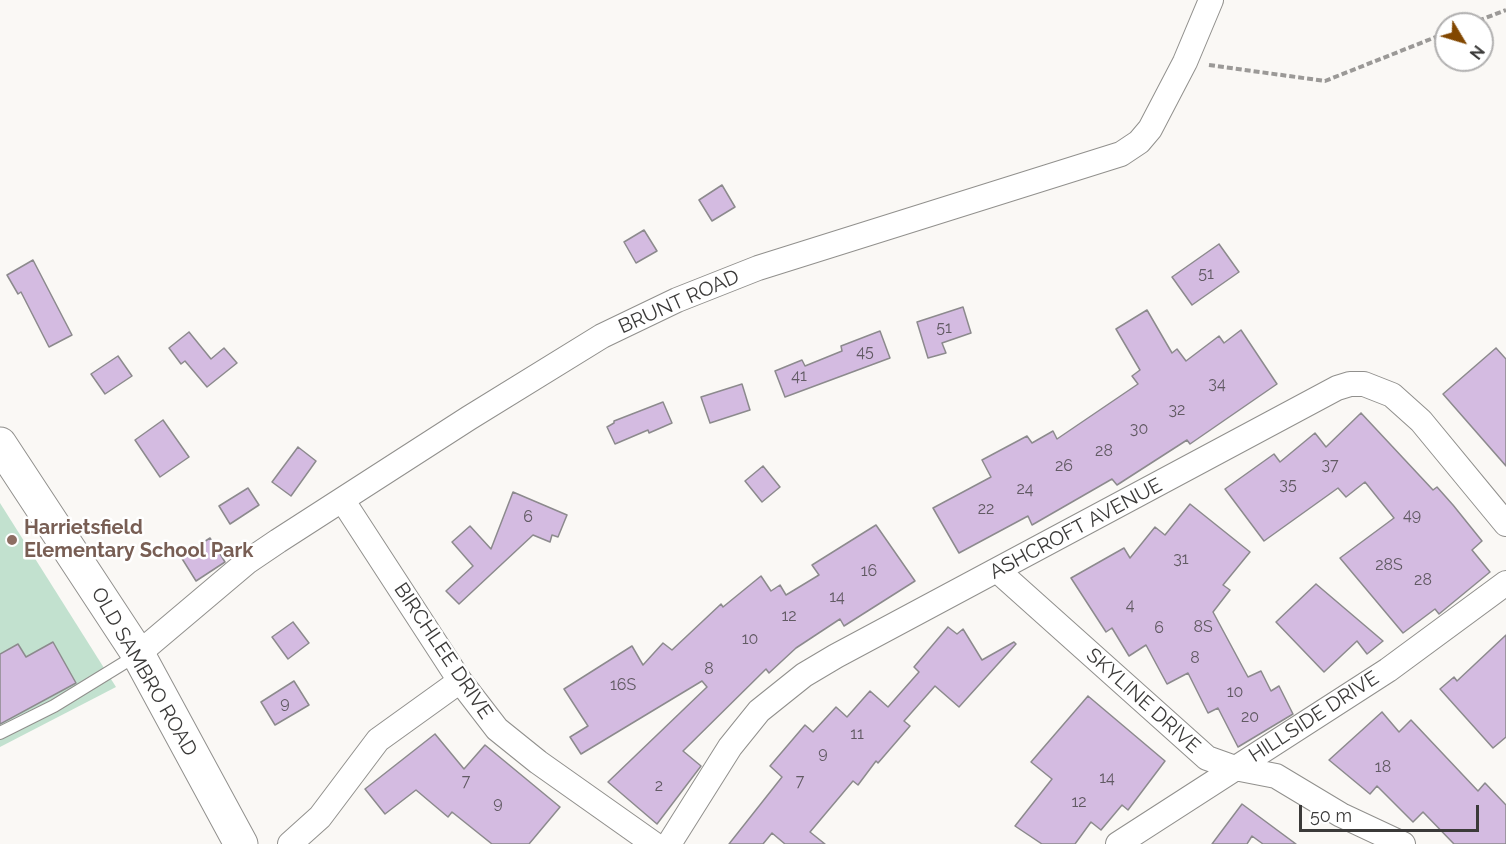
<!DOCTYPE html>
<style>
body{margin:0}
#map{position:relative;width:1506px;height:844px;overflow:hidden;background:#faf8f5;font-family:Raleway,sans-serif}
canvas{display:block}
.north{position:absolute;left:1434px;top:12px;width:60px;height:60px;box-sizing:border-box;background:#fff;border:2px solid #b1b0b0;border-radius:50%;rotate:128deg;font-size:16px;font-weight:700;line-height:24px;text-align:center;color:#3b3a39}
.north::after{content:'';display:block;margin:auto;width:21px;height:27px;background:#824700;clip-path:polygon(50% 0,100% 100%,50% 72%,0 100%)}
.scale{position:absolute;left:1299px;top:805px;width:180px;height:27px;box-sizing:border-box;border:3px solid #3b3a39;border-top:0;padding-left:8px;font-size:18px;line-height:21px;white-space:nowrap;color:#3b3a39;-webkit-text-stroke:4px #fff;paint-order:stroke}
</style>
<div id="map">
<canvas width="1506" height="844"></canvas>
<div class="north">N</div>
<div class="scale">50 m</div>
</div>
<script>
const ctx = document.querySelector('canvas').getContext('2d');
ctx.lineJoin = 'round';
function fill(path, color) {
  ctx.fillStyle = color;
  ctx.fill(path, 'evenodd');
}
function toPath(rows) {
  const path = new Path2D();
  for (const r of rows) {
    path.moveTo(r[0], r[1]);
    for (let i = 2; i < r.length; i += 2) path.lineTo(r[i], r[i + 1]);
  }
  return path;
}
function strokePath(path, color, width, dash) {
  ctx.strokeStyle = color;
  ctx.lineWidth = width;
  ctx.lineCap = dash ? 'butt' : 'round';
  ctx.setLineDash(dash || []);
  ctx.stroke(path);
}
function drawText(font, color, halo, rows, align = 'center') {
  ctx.font = font + ' Raleway,sans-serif';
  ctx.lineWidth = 5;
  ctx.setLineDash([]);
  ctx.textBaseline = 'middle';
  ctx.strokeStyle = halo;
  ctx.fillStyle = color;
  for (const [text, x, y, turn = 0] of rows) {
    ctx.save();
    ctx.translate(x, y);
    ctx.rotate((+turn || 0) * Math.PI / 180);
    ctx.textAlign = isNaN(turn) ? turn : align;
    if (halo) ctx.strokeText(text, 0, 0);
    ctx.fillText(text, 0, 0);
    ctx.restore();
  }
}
const green = toPath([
 [0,503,116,687,0,747]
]);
const building = toPath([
 [722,185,735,207,712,221,699,200,722,185],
 [644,230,657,251,636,263,624,242,644,230],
 [1219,244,1239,272,1192,305,1172,277,1219,244],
 [33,260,72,335,49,347,21,292,18,294,7,275,33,260],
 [963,307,971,333,942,343,946,353,928,358,917,322,963,307],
 [1147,310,1172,353,1177,349,1186,361,1219,336,1224,343,1241,330,1277,384,1190,444,1187,440,1117,485,1112,479,1032,525,1028,516,959,553,933,508,991,477,982,460,1027,436,1032,443,1053,431,1057,439,1138,384,1132,376,1140,370,1116,329,1147,310],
 [880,331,890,358,785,397,775,371,802,360,805,366,842,351,841,346,880,331],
 [189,332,211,359,224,348,237,363,207,387,185,361,181,364,169,348,189,332],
 [1496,348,1506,359,1506,466,1443,394,1496,348],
 [118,356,132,376,105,394,91,374,118,356],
 [742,384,750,410,710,423,701,397,742,384],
 [663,402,672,423,649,433,648,430,615,444,607,427,614,423,614,421,663,402],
 [1361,413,1433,490,1437,487,1453,505,1482,541,1472,550,1490,572,1439,614,1435,609,1403,633,1340,558,1394,518,1365,482,1346,497,1338,488,1264,541,1225,489,1274,454,1280,462,1315,433,1326,447,1361,413],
 [163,420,189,457,160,477,135,440,163,420],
 [298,447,316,461,291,496,272,482,298,447],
 [763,466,780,487,762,502,745,481,763,466],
 [248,488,259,505,230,524,219,506,248,488],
 [513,492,567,515,558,537,552,535,550,542,533,535,459,604,446,591,473,566,452,542,470,526,491,549,513,492],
 [1190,504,1250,552,1223,585,1230,590,1213,612,1248,677,1261,671,1271,691,1279,686,1293,714,1238,747,1218,708,1208,713,1188,673,1167,684,1146,645,1129,656,1112,628,1106,632,1071,578,1124,548,1130,558,1155,527,1165,535,1190,504],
 [876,525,915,581,844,626,840,619,796,648,769,673,766,669,683,751,701,766,657,824,608,782,707,687,702,681,581,754,570,737,588,726,564,689,632,646,643,665,663,643,672,650,721,604,723,607,761,576,771,591,780,585,786,595,819,575,812,565,876,525],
 [210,538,225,562,196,581,181,557,210,538],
 [1316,584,1383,641,1367,654,1357,641,1324,672,1276,622,1316,584],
 [293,622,309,643,288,659,272,637,293,622],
 [948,627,957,634,963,629,982,660,1014,642,1016,644,959,707,935,686,904,721,910,726,878,763,876,761,858,785,853,781,810,832,825,844,785,844,772,833,763,844,729,844,782,777,770,766,805,725,813,732,836,707,847,717,870,691,888,707,919,672,914,667,948,627],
 [1506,635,1506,737,1493,748,1440,689,1454,677,1457,681,1506,635],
 [53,642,76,683,0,724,0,654,18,644,26,657,53,642],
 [294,681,309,705,275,725,261,702,294,681],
 [1088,696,1165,761,1128,810,1122,805,1101,830,1091,822,1075,844,1042,844,1015,826,1052,779,1031,762,1088,696],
 [1382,712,1399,732,1411,720,1478,791,1485,783,1506,805,1506,844,1454,844,1423,812,1413,822,1377,786,1370,794,1329,760,1382,712],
 [435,734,464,769,485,745,560,807,529,844,492,844,452,812,448,817,416,790,385,814,365,789,435,734],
 [1242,804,1296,844,1263,844,1252,836,1247,844,1212,844,1242,804]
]);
const path = toPath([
 [1470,24,1506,10],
 [1209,65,1325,81,1446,33]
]);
const service = toPath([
 [0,733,54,706,137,655]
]);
const minor = toPath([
 [343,501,460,681,497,729,538,762,654,844],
 [998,571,1207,758,1235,768,1276,776,1341,815,1403,844],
 [138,654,247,562,278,541,469,418,602,336,677,300,758,268,1121,154,1139,142,1150,129,1185,62,1211,0],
 [290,844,320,817,378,740,460,681],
 [669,844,730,747,759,711,804,675,836,656,1337,388,1350,384,1364,384,1392,395,1421,421,1506,524],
 [1118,844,1388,670,1506,583]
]);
const secondary = toPath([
 [0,444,138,654,241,844]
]);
const markers = [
 [12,540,6,"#8d6e63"]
];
const numberNames = [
 ["51",1206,274],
 ["51",944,328],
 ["45",865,352],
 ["41",799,376],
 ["34",1217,384],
 ["32",1177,410],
 ["30",1139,429],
 ["28",1104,451],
 ["37",1330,465],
 ["26",1064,466],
 ["35",1288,485],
 ["24",1025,489],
 ["22",986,509],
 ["49",1412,515],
 ["6",528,517],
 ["31",1181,559],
 ["28S",1389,565],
 ["16",869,571],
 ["28",1423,580],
 ["14",837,597],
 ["4",1130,605],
 ["12",789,616],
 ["8S",1203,627],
 ["6",1159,628],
 ["10",750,639],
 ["8",1195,658],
 ["8",709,669],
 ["16S",623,685],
 ["10",1235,692],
 ["9",285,703],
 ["20",1250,717],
 ["11",857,734],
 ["9",823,753],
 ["18",1383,767],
 ["14",1107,778],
 ["7",466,781],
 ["7",800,781],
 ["2",659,786],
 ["12",1079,802],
 ["9",498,803]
];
const streetNames = [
 ["BRUNT ROAD",679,302,-24],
 ["ASHCROFT AVENUE",1076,529,-28],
 ["BIRCHLEE DRIVE",443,651,56],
 ["OLD SAMBRO ROAD",144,672,60],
 ["SKYLINE DRIVE",1143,701,42],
 ["HILLSIDE DRIVE",1314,717,-33]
];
const educationNames = [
 ["Harrietsfield",24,528],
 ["Elementary School Park",24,551]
];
fill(green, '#c2e1cf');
fill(building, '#d4bbe1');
strokePath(building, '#8c8a8d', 1.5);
strokePath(service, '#91908d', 14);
strokePath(minor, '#91908d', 26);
strokePath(secondary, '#91908d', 35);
strokePath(path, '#9b9997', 4, [6, 3]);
strokePath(service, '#fff', 12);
strokePath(minor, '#fff', 24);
strokePath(secondary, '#fff', 33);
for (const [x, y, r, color] of markers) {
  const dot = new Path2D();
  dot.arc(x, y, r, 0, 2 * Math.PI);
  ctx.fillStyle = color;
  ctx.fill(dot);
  strokePath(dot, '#fff', 2);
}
drawText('16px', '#615a63', null, numberNames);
drawText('20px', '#3b3a39', '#fff', streetNames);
drawText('bold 20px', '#785e54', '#fff', educationNames, 'left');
</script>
